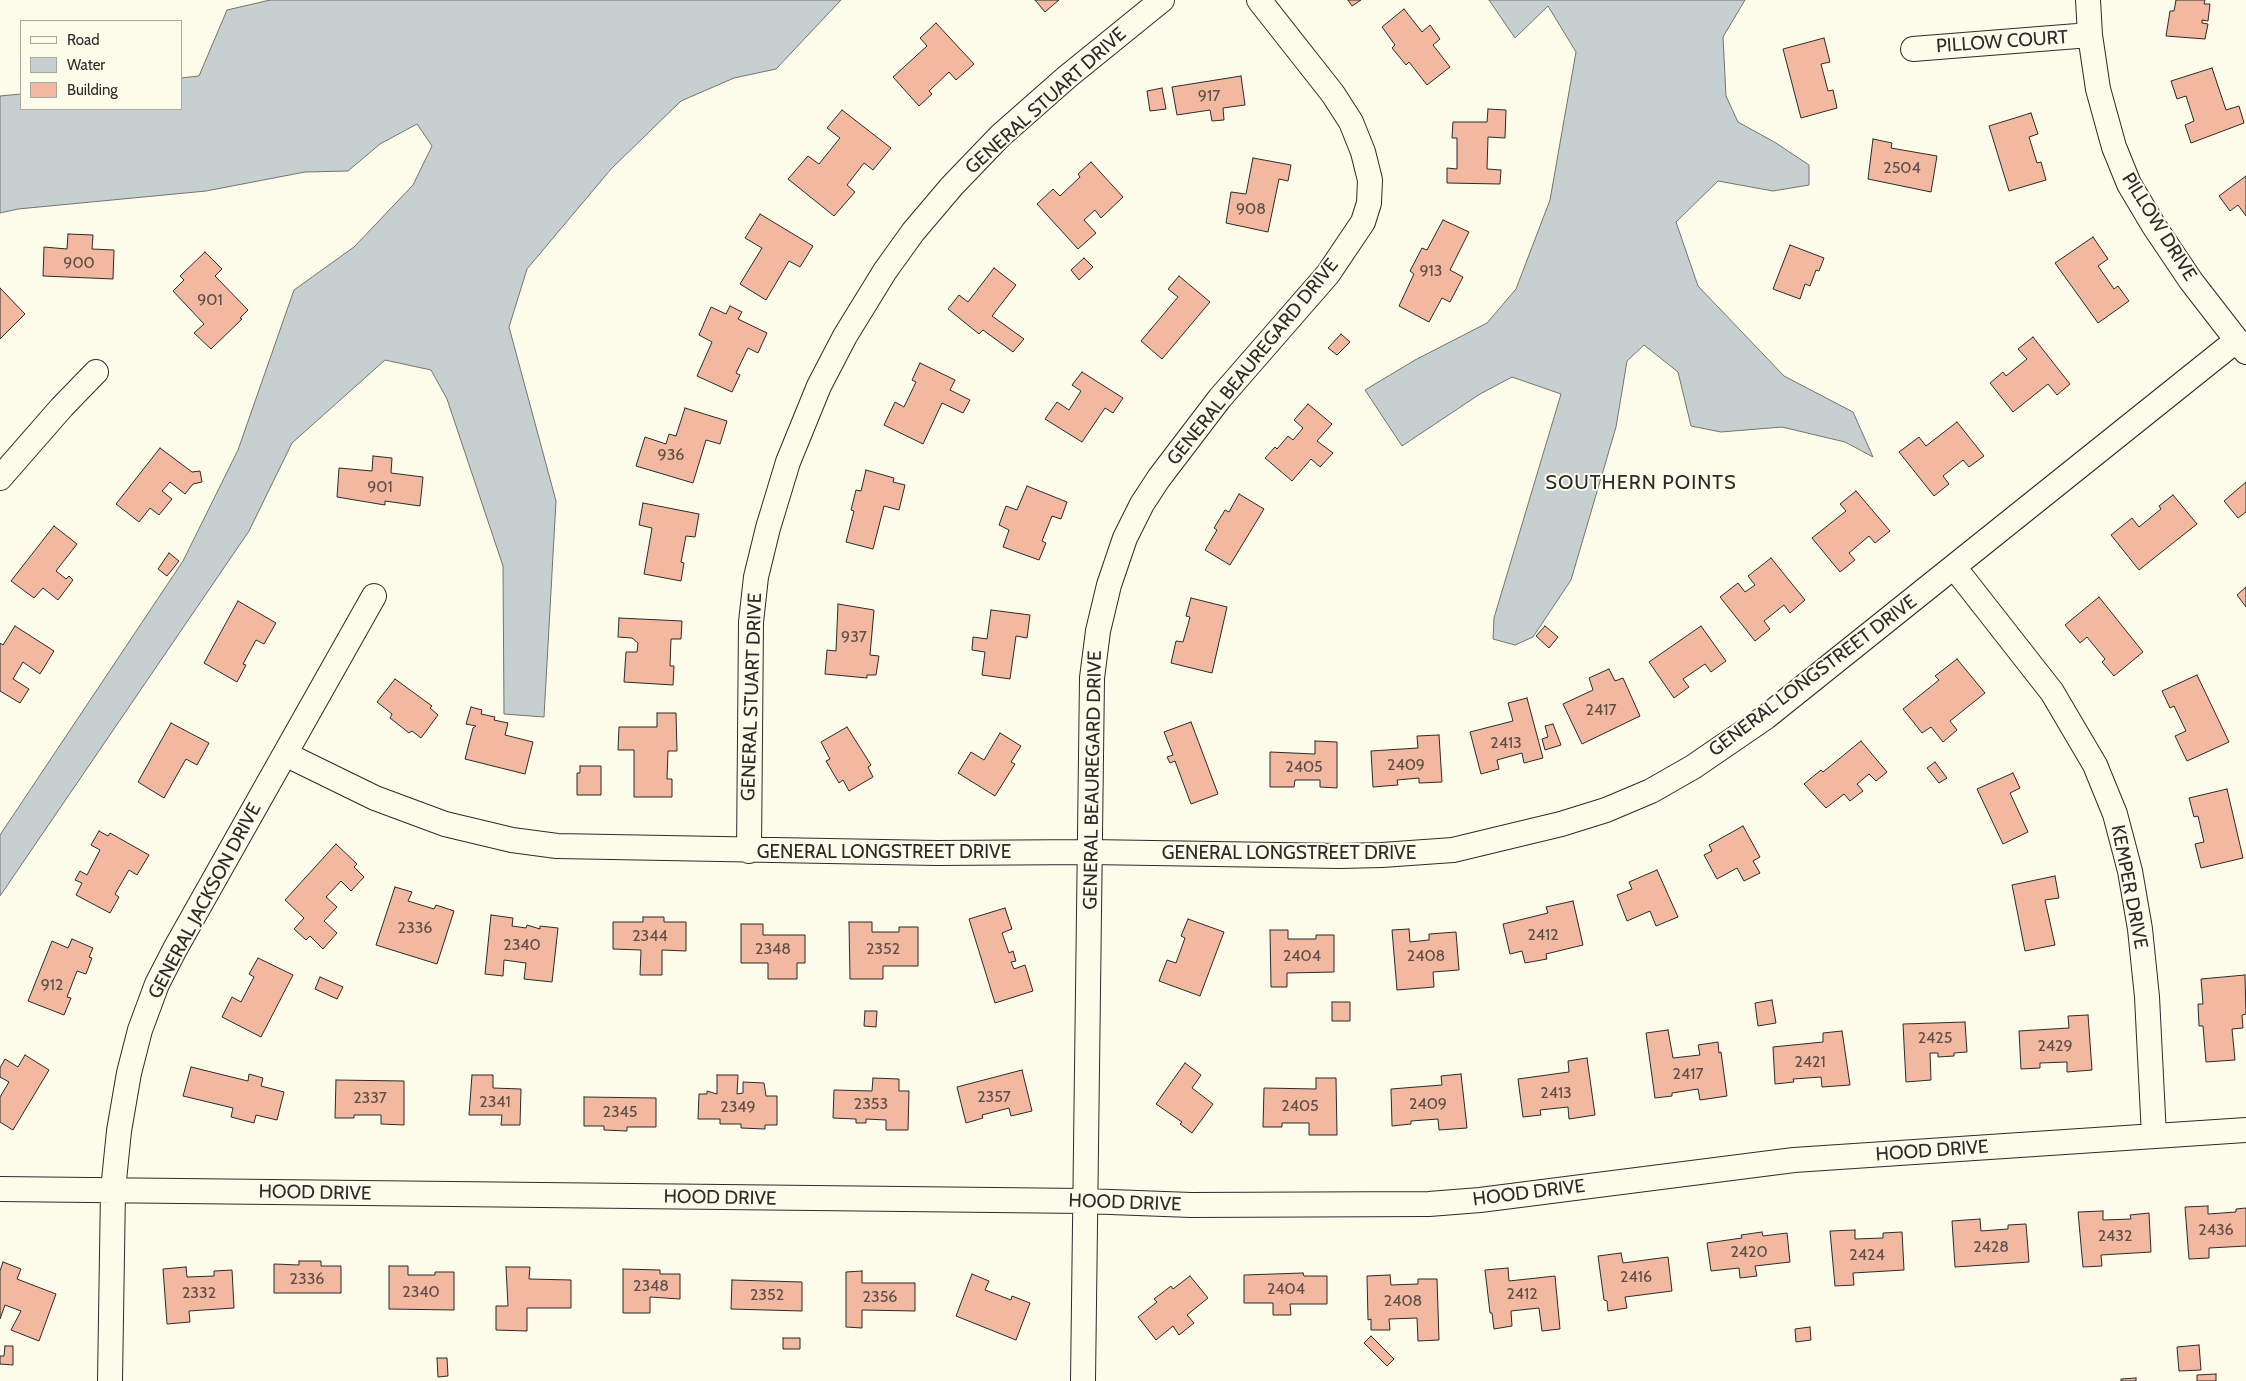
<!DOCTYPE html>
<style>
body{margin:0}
#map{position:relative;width:2246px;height:1381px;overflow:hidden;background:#fdfbea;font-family:Cabin,sans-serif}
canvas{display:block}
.legend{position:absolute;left:20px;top:20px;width:162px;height:90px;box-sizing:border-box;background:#fdfbea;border:1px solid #a9a89e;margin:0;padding:6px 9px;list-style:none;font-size:15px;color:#2b2b2b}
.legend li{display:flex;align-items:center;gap:10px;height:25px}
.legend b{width:25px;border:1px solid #a9a89e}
</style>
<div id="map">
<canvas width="2246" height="1381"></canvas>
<ul class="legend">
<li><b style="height:6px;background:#fdfbea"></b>Road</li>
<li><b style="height:14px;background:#c7d0d0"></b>Water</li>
<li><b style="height:14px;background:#f2b8a0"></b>Building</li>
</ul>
</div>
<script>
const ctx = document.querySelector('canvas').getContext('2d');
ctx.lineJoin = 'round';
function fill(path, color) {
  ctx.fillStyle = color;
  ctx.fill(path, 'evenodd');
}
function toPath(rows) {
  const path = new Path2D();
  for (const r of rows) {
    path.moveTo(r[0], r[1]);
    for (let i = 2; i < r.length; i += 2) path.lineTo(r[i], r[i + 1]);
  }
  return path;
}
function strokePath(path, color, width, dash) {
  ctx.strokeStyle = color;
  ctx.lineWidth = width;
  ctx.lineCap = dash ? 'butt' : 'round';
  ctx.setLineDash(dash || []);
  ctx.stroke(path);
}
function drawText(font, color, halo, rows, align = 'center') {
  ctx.font = font + ' Cabin,sans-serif';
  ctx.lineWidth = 4;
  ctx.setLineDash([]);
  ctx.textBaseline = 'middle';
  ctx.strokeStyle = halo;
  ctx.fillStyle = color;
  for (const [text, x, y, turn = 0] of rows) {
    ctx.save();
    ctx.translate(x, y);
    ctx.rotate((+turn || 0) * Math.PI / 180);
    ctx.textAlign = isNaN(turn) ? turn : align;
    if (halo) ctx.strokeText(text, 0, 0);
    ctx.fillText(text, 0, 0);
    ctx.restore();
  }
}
const water = toPath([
 [270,0,841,0,776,69,734,78,681,101,611,169,527,269,509,327,556,501,544,717,504,714,503,566,447,399,431,370,385,360,292,443,249,531,0,896,0,835,183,561,238,450,294,290,354,247,413,185,432,146,417,124,380,144,348,171,305,172,206,191,18,209,0,213,0,96,21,94,21,109,181,109,181,78,199,76,227,10,270,0],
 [1489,0,1745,0,1723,37,1726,96,1738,122,1776,143,1809,165,1809,185,1773,191,1718,181,1676,222,1698,286,1784,376,1853,412,1873,457,1845,442,1782,427,1721,432,1691,426,1678,372,1644,345,1627,361,1616,427,1571,580,1533,637,1515,645,1493,639,1494,618,1561,394,1512,377,1480,394,1402,446,1365,390,1415,360,1487,323,1516,289,1550,200,1576,52,1548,6,1515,38,1489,0]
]);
const building = toPath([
 [1035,0,1059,0,1045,12,1035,0],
 [1348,0,1361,0,1352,6,1348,0],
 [2176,0,2205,0,2204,4,2210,4,2208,21,2202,20,2202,23,2208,24,2205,39,2166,36,2170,11,2174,11,2176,0],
 [1404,9,1422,32,1430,25,1440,39,1433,45,1450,67,1427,85,1409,62,1406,65,1392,48,1395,45,1382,27,1404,9],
 [936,23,974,64,956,80,949,72,929,91,932,94,919,106,893,77,927,46,920,38,936,23],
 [1824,38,1830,62,1821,64,1828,91,1833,90,1837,108,1801,118,1783,49,1824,38],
 [2212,68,2226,110,2239,106,2244,123,2191,143,2185,125,2194,121,2186,96,2177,99,2171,81,2212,68],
 [1241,76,1245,105,1223,108,1224,120,1212,121,1210,110,1177,115,1172,87,1241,76],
 [1162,88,1166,109,1150,111,1147,91,1162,88],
 [1488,109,1506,110,1505,138,1488,137,1487,169,1501,170,1500,184,1447,183,1447,168,1457,169,1457,138,1452,138,1453,122,1487,122,1488,109],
 [842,110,891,148,873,170,864,163,847,185,855,192,834,216,788,179,808,156,819,164,840,138,827,128,842,110],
 [2031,113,2038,134,2029,137,2037,163,2041,162,2046,180,2009,191,1989,126,2031,113],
 [1873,139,1892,143,1891,148,1937,156,1931,192,1868,179,1873,139],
 [1253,158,1291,165,1288,181,1279,179,1268,232,1226,223,1231,192,1246,194,1253,158],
 [1091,162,1123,197,1101,218,1095,210,1084,220,1096,233,1078,249,1037,204,1053,189,1060,196,1080,177,1078,174,1091,162],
 [2246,176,2246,216,2238,205,2230,211,2219,196,2246,176],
 [760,214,813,246,800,267,789,261,766,300,740,284,762,248,745,238,760,214],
 [1443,220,1469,232,1450,270,1463,277,1450,302,1442,298,1429,322,1399,306,1414,274,1410,271,1422,248,1427,250,1443,220],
 [68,234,93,235,92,249,114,250,113,279,43,276,44,247,67,249,68,234],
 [2093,237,2108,259,2098,266,2114,289,2118,286,2129,301,2098,323,2055,263,2093,237],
 [1790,245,1824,258,1819,271,1816,270,1810,286,1805,284,1800,299,1773,289,1790,245],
 [205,252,222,269,215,276,248,310,240,318,242,319,211,349,194,333,204,324,173,291,184,280,180,276,205,252],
 [1084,258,1093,267,1079,280,1071,270,1084,258],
 [994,268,1016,285,992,316,1024,339,1013,352,983,330,979,334,948,309,959,295,968,302,994,268],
 [1179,276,1210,302,1162,359,1141,341,1178,297,1168,289,1179,276],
 [0,288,25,314,0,339,0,288],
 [730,306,742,312,738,319,767,333,758,353,748,348,736,373,740,375,732,392,697,376,712,342,699,335,711,307,726,314,730,306],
 [1341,334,1350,342,1337,355,1328,348,1341,334],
 [2033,337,2070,384,2057,395,2048,384,2013,412,1990,383,2003,372,2006,376,2027,359,2018,349,2033,337],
 [920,363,955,380,950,390,970,400,963,413,942,403,923,444,884,425,895,402,904,407,916,382,912,380,920,363],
 [1082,372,1123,398,1113,413,1105,408,1082,442,1045,419,1057,402,1069,410,1081,391,1072,385,1082,372],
 [1308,404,1332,424,1317,441,1333,453,1320,467,1311,459,1292,481,1265,458,1275,447,1277,449,1288,436,1293,440,1303,428,1294,420,1308,404],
 [685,408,727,421,720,444,706,440,693,483,636,466,645,437,666,444,669,434,676,436,685,408],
 [1957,422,1984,456,1969,467,1963,460,1943,476,1949,484,1934,496,1899,452,1919,437,1926,446,1957,422],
 [160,448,192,472,200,471,202,482,193,484,185,494,170,482,162,491,172,499,159,515,150,508,139,522,116,504,160,448],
 [373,456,392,458,391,473,423,477,420,506,385,501,385,505,337,497,339,468,372,471,373,456],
 [866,470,894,478,893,482,905,485,899,510,884,506,873,549,846,542,854,511,851,510,856,490,861,491,866,470],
 [2246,482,2246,512,2238,518,2224,501,2246,482],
 [1027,486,1067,502,1061,519,1052,516,1042,541,1046,543,1039,560,1003,547,1009,530,999,525,1006,506,1017,510,1027,486],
 [1856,491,1890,531,1875,543,1869,536,1849,553,1855,560,1840,572,1812,538,1846,511,1840,504,1856,491],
 [1239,494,1264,509,1230,565,1205,550,1217,530,1214,528,1222,515,1225,510,1229,512,1239,494],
 [2173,495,2197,524,2139,570,2111,535,2132,518,2139,527,2161,509,2159,506,2173,495],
 [643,503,699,514,695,537,686,536,681,562,684,563,681,581,644,574,652,528,639,525,643,503],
 [54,526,77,544,56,571,66,579,69,576,73,580,58,600,43,588,34,598,11,581,54,526],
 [169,553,179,561,167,576,158,569,169,553],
 [1771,558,1805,600,1790,613,1784,605,1764,621,1770,629,1755,641,1720,597,1738,583,1745,592,1755,585,1748,576,1771,558],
 [2246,587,2246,607,2237,595,2246,587],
 [2099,597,2143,652,2114,676,2102,662,2105,659,2087,637,2080,643,2065,625,2099,597],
 [1191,598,1227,607,1212,673,1171,663,1176,641,1183,642,1190,617,1186,616,1191,598],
 [238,601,276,623,264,644,256,640,243,664,246,665,237,682,204,663,238,601],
 [838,604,874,610,870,655,879,656,876,675,867,675,867,678,825,674,827,650,836,651,838,604],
 [991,610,1030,615,1027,638,1016,636,1010,679,982,675,985,652,972,650,973,637,987,639,991,610],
 [619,618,682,621,681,639,671,639,670,666,674,666,673,685,624,682,626,652,637,652,638,643,632,638,618,637,619,618],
 [15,626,54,651,40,674,23,662,13,679,29,689,20,703,0,691,0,643,3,645,15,626],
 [1545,626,1558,637,1549,648,1536,636,1545,626],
 [1701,626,1726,661,1711,672,1705,664,1683,679,1689,687,1674,698,1649,662,1701,626],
 [1957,659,1985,693,1950,721,1957,730,1943,742,1931,727,1922,733,1903,709,1939,680,1935,676,1957,659],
 [1609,669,1615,681,1623,678,1640,716,1582,744,1563,704,1593,690,1589,678,1609,669],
 [2197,675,2229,742,2187,761,2175,736,2186,731,2174,706,2170,708,2162,691,2197,675],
 [395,679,432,706,430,708,438,715,421,738,412,731,409,733,390,718,392,714,377,702,395,679],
 [1527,698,1543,758,1524,763,1522,753,1497,760,1499,769,1481,774,1470,732,1513,721,1508,703,1527,698],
 [471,707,482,710,481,714,495,717,494,720,508,723,505,735,533,742,525,774,465,759,473,728,476,726,466,724,471,707],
 [657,713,676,713,677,751,668,751,667,779,672,779,672,797,634,797,634,750,618,750,619,727,657,727,657,713],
 [1191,722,1218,794,1191,804,1175,761,1170,763,1167,757,1173,755,1164,732,1191,722],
 [171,723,209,743,197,765,186,759,164,798,138,782,171,723],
 [1553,724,1561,745,1545,750,1542,739,1548,737,1545,726,1553,724],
 [847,727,871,765,868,767,873,777,849,791,843,780,839,783,826,761,830,759,821,742,847,727],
 [1000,733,1021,746,1011,762,1015,764,995,796,958,773,971,752,984,760,1000,733],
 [1439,735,1442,782,1419,783,1419,778,1397,780,1398,785,1373,787,1371,751,1418,748,1417,736,1439,735],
 [1315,741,1337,742,1337,788,1320,787,1320,780,1295,780,1294,787,1270,787,1270,752,1315,754,1315,741],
 [1861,741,1887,772,1876,781,1869,774,1857,784,1863,791,1850,801,1844,794,1826,808,1804,784,1821,770,1823,772,1861,741],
 [1935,762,1947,778,1939,783,1927,768,1935,762],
 [580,766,601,766,601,795,577,795,577,773,580,773,580,766],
 [2013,773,2020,788,2010,793,2028,832,2003,844,1977,789,2013,773],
 [2227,789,2243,858,2201,868,2195,844,2204,842,2198,816,2194,817,2189,798,2227,789],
 [1743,826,1760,857,1753,861,1760,873,1744,881,1737,868,1717,879,1704,855,1712,851,1709,845,1743,826],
 [99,831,108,836,110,833,149,855,137,875,129,870,115,894,119,897,110,913,76,895,82,883,75,880,80,871,87,875,100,850,91,845,99,831],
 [336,844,357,864,354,867,364,877,351,891,341,881,326,897,337,907,324,921,337,933,323,949,310,936,306,940,294,929,304,918,285,900,336,844],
 [1657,870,1678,917,1656,926,1650,911,1627,921,1617,895,1632,889,1629,882,1657,870],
 [2055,876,2059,898,2045,900,2055,945,2025,951,2012,885,2055,876],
 [395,887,412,892,408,901,434,909,436,905,454,911,437,964,376,945,395,887],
 [1573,901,1583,945,1546,954,1547,959,1525,963,1522,951,1510,954,1503,924,1548,913,1546,907,1573,901],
 [1005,908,1012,929,1002,933,1009,953,1013,951,1015,958,1016,961,1011,962,1014,969,1025,965,1033,991,995,1003,969,919,1005,908],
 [491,915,513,918,512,926,526,928,527,925,540,929,540,926,558,928,552,982,524,979,526,963,504,960,503,976,485,974,491,915],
 [643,917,664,917,664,922,686,922,686,951,662,950,662,975,640,975,641,950,613,949,613,922,643,922,643,917],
 [1188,919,1224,932,1200,996,1159,981,1167,960,1176,963,1185,938,1181,936,1188,919],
 [849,922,872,922,872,932,899,932,899,927,918,927,918,966,883,966,883,979,850,979,849,922],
 [741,924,763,924,763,935,805,935,805,963,797,963,797,979,768,979,768,963,741,963,741,924],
 [1409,929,1410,942,1429,940,1429,934,1456,932,1459,970,1433,972,1434,987,1397,990,1392,930,1409,929],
 [1270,930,1288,930,1288,939,1316,939,1316,935,1334,935,1334,972,1287,973,1287,987,1271,987,1270,930],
 [72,939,93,948,89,957,92,958,86,974,77,971,67,997,71,998,64,1015,28,1001,52,941,68,948,72,939],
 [258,958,293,975,261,1037,222,1017,232,997,241,1002,254,977,249,974,258,958],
 [2245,975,2246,1014,2242,1015,2243,1028,2232,1029,2235,1060,2206,1062,2203,1026,2199,1026,2198,1004,2203,1004,2201,979,2245,975],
 [320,977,343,987,337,999,315,989,320,977],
 [1772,1000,1776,1023,1758,1026,1755,1003,1772,1000],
 [1332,1002,1350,1002,1350,1021,1332,1021,1332,1002],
 [865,1011,877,1011,876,1027,864,1026,865,1011],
 [2088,1015,2092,1070,2067,1072,2067,1062,2040,1063,2040,1068,2021,1069,2019,1031,2069,1028,2068,1016,2088,1015],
 [1965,1022,1967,1052,1954,1053,1954,1056,1938,1057,1938,1053,1930,1053,1931,1080,1906,1082,1903,1024,1965,1022],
 [1668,1030,1673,1058,1700,1055,1698,1045,1718,1042,1719,1053,1721,1052,1727,1096,1700,1100,1698,1089,1672,1093,1672,1096,1655,1098,1646,1033,1668,1030],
 [1842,1031,1850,1085,1822,1087,1821,1077,1793,1079,1794,1082,1775,1084,1773,1047,1823,1042,1823,1033,1842,1031],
 [25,1055,49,1070,13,1130,0,1122,0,1097,9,1082,0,1077,0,1068,5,1059,18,1067,25,1055],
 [1587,1058,1595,1115,1569,1119,1568,1107,1540,1110,1541,1115,1523,1117,1518,1079,1569,1072,1568,1061,1587,1058],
 [1185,1063,1201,1075,1192,1088,1213,1104,1192,1133,1180,1124,1182,1122,1156,1104,1185,1063],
 [191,1067,248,1081,249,1074,263,1078,261,1086,284,1092,277,1120,256,1115,254,1123,231,1117,233,1108,183,1096,191,1067],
 [1022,1070,1032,1111,1011,1116,1009,1108,982,1115,983,1118,966,1123,957,1087,1022,1070],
 [1461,1074,1467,1128,1439,1130,1438,1119,1411,1121,1411,1124,1392,1126,1391,1089,1442,1085,1441,1076,1461,1074],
 [472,1075,493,1075,493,1088,521,1089,520,1125,501,1125,502,1115,469,1115,472,1075],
 [717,1075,738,1075,737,1094,743,1093,743,1082,764,1083,766,1096,777,1096,777,1125,765,1125,765,1129,741,1128,741,1124,720,1124,720,1119,698,1119,699,1094,707,1094,707,1091,717,1094,717,1075],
 [873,1078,899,1079,899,1091,909,1091,908,1130,886,1130,886,1120,866,1119,866,1123,856,1123,856,1119,833,1118,834,1090,872,1091,873,1078],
 [1316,1078,1336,1078,1337,1135,1309,1135,1309,1123,1282,1123,1282,1127,1263,1127,1264,1088,1316,1089,1316,1078],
 [336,1080,404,1081,404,1125,381,1124,381,1115,354,1115,354,1118,335,1118,336,1080],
 [584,1097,656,1098,656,1127,627,1127,627,1131,604,1130,604,1126,584,1126,584,1097],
 [2208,1206,2208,1214,2236,1212,2236,1209,2246,1208,2246,1246,2209,1248,2209,1258,2189,1259,2185,1207,2208,1206],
 [2103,1211,2103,1220,2131,1219,2130,1215,2149,1213,2151,1252,2101,1255,2102,1266,2083,1267,2078,1212,2103,1211],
 [1980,1219,1981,1231,2008,1229,2008,1225,2026,1224,2029,1262,1955,1267,1952,1221,1980,1219],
 [1855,1230,1855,1239,1883,1238,1883,1233,1902,1232,1904,1270,1853,1273,1854,1285,1835,1286,1830,1231,1855,1230],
 [1762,1232,1763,1236,1787,1233,1790,1262,1755,1266,1757,1276,1740,1278,1739,1268,1711,1271,1707,1243,1742,1238,1741,1235,1762,1232],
 [1621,1253,1623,1263,1668,1257,1672,1291,1625,1297,1627,1308,1608,1311,1607,1301,1604,1300,1598,1256,1621,1253],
 [299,1261,321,1261,321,1266,341,1266,341,1293,274,1293,274,1264,299,1265,299,1261],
 [3,1262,21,1269,17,1279,56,1294,39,1341,11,1330,21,1311,5,1305,0,1319,0,1271,3,1262],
 [389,1266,408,1266,408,1275,435,1275,435,1272,454,1272,454,1310,389,1309,389,1266],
 [186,1267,187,1277,214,1276,214,1271,232,1270,234,1308,189,1311,190,1322,167,1324,163,1269,186,1267],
 [506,1267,530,1267,529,1279,571,1280,571,1308,527,1308,527,1331,496,1330,496,1306,508,1306,506,1267],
 [1508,1268,1509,1281,1555,1276,1560,1329,1542,1331,1539,1308,1511,1311,1512,1326,1494,1329,1492,1313,1490,1313,1485,1270,1508,1268],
 [623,1269,660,1270,660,1274,680,1274,680,1299,650,1297,650,1313,623,1313,623,1269],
 [862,1271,862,1283,915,1283,915,1311,862,1310,862,1328,846,1327,846,1272,862,1271],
 [1303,1273,1304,1276,1327,1276,1327,1304,1290,1304,1291,1315,1273,1315,1273,1303,1244,1303,1244,1275,1303,1273],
 [972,1274,989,1281,985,1290,1011,1300,1012,1296,1030,1303,1016,1340,956,1316,972,1274],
 [1390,1275,1391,1285,1418,1284,1418,1279,1437,1279,1439,1340,1418,1341,1417,1318,1389,1319,1390,1330,1371,1330,1371,1319,1368,1320,1367,1276,1390,1275],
 [1190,1276,1208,1298,1187,1315,1194,1323,1179,1335,1173,1326,1156,1340,1138,1317,1157,1302,1154,1299,1171,1286,1173,1289,1190,1276],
 [732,1280,802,1282,802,1311,731,1309,732,1280],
 [1810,1327,1811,1340,1796,1342,1795,1329,1810,1327],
 [1371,1336,1394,1359,1387,1366,1364,1343,1371,1336],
 [783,1338,800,1338,800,1349,783,1349,783,1338],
 [2199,1345,2201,1370,2179,1371,2177,1347,2199,1345],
 [5,1346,13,1346,13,1365,0,1364,0,1356,4,1356,5,1346],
 [437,1358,447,1358,448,1376,438,1377,437,1358],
 [2216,1374,2216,1381,2197,1381,2197,1375,2216,1374],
 [2136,1378,2136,1381,2121,1381,2121,1379,2136,1378]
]);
const minor = toPath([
 [2088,0,2090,35,2098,89,2114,147,2129,184,2154,226,2191,281,2246,352],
 [1913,49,2090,35],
 [0,478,62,407,96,372],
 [1954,567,2052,692,2095,765,2115,814,2130,871,2140,929,2147,997,2154,1136],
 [285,754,375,798,445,824,512,840,557,846,937,853,1090,852,1340,856,1382,855,1453,850,1561,824,1606,810,1651,791,1693,767,1766,717,2237,340],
 [749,851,751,622,756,577,768,528,788,462,819,386,845,336,885,271,913,232,952,186,1000,136,1067,77,1162,0],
 [0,1189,1084,1201,1191,1205,1429,1204,1480,1200,1794,1160,2246,1130],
 [110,1381,113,1190,119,1131,129,1073,140,1030,157,984,175,949,374,596],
 [1083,1381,1092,678,1098,631,1109,585,1125,538,1142,504,1159,478,1220,398,1328,274,1363,222,1369,203,1370,180,1363,152,1351,122,1333,94,1259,0]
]);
const numberNames = [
 ["917",1209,96],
 ["2504",1902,168],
 ["908",1251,209],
 ["900",79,263],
 ["913",1431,271],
 ["901",210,300],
 ["936",671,455],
 ["901",380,487],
 ["937",854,637],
 ["2417",1601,710],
 ["2413",1506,743],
 ["2409",1406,765],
 ["2405",1304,767],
 ["2336",415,928],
 ["2412",1543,935],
 ["2344",650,936],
 ["2340",522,945],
 ["2348",773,949],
 ["2352",883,949],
 ["2404",1302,956],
 ["2408",1426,956],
 ["912",52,985],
 ["2425",1935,1038],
 ["2429",2055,1046],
 ["2421",1810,1062],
 ["2417",1688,1074],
 ["2413",1556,1093],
 ["2357",994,1097],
 ["2337",370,1098],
 ["2341",495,1102],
 ["2353",871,1104],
 ["2409",1428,1104],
 ["2405",1300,1106],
 ["2349",738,1107],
 ["2345",620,1112],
 ["2436",2216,1230],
 ["2432",2115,1236],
 ["2428",1991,1247],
 ["2420",1749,1252],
 ["2424",1867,1255],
 ["2416",1636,1277],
 ["2336",307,1279],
 ["2348",651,1286],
 ["2404",1286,1289],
 ["2340",421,1292],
 ["2332",199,1293],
 ["2412",1522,1294],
 ["2352",767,1295],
 ["2356",880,1297],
 ["2408",1403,1301]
];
const streetNames = [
 ["PILLOW COURT",2002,42,-4],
 ["GENERAL STUART DRIVE",1046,101,-42],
 ["PILLOW DRIVE",2159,227,58],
 ["GENERAL BEAUREGARD DRIVE",1253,362,-51],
 ["GENERAL LONGSTREET DRIVE",1813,676,-37],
 ["GENERAL STUART DRIVE",752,697,-88],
 ["GENERAL BEAUREGARD DRIVE",1093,780,-89],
 ["GENERAL LONGSTREET DRIVE",884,852],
 ["GENERAL LONGSTREET DRIVE",1289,853],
 ["KEMPER DRIVE",2129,887,79],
 ["GENERAL JACKSON DRIVE",205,901,-62],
 ["HOOD DRIVE",1932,1151,-4],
 ["HOOD DRIVE",315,1193,1],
 ["HOOD DRIVE",1529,1193,-7],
 ["HOOD DRIVE",720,1198,1],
 ["HOOD DRIVE",1125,1203,2]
];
const neighbourhoodNames = [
 ["SOUTHERN POINTS",1641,483]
];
fill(water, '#c7d0d0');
strokePath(water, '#74746e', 1);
fill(building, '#f2b8a0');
strokePath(building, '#2b2b2b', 1);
strokePath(minor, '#2b2b2b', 26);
strokePath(minor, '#fdfbea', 24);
drawText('16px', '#5d4e48', null, numberNames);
drawText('19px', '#2b2b2b', '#fdfbea', streetNames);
ctx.letterSpacing = '1px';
drawText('20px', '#2b2b2b', '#fdfbea', neighbourhoodNames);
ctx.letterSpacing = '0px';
</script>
